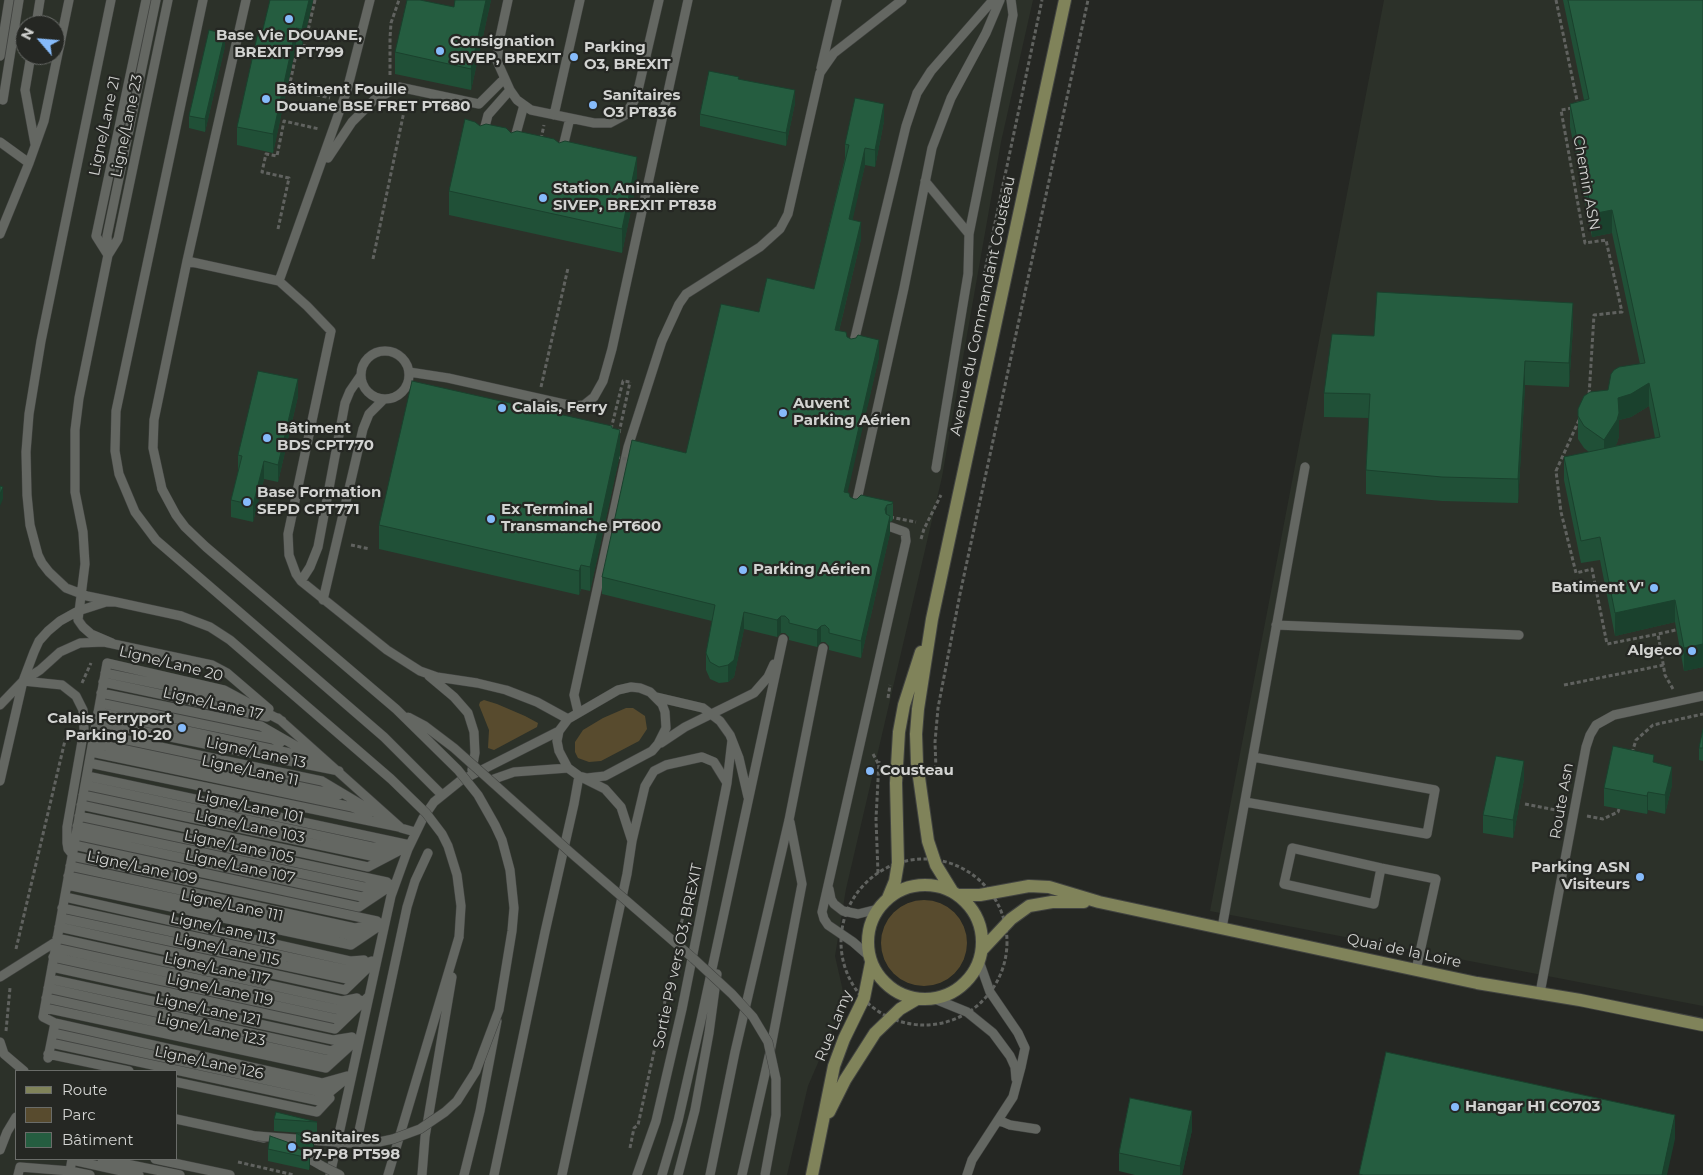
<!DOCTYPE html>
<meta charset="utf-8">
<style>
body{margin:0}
#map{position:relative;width:1703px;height:1175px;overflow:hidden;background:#252723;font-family:Montserrat,sans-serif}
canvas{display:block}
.legend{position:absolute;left:15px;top:1070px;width:162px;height:90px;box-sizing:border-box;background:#252723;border:1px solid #6a6c69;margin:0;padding:6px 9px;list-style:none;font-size:15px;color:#d2d3d1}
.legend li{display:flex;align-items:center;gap:10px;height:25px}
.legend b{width:25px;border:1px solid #6a6c69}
.north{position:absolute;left:15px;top:15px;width:50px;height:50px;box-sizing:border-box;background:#252723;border:1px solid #6a6c69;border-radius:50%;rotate:297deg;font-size:14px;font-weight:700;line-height:20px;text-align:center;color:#d2d3d1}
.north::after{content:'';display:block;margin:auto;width:18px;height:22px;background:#86bbfb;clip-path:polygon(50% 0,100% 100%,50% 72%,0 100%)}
</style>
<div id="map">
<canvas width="1703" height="1175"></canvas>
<ul class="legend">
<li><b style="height:6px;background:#80835a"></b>Route</li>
<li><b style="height:14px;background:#584b2e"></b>Parc</li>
<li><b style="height:14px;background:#255d40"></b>Bâtiment</li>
</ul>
<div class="north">N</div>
</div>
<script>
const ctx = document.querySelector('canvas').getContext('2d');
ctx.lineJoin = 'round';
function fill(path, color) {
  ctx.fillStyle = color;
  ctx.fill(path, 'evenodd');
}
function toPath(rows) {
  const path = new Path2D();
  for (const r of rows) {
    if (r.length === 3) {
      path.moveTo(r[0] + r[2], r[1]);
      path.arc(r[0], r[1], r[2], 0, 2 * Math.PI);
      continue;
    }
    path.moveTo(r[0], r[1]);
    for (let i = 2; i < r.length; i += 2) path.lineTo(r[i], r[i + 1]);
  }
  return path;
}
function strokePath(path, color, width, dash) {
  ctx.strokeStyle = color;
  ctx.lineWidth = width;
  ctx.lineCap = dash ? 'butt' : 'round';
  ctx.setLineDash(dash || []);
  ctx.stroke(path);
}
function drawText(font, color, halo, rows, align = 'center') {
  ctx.font = font + ' Montserrat,sans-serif';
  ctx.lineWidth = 4.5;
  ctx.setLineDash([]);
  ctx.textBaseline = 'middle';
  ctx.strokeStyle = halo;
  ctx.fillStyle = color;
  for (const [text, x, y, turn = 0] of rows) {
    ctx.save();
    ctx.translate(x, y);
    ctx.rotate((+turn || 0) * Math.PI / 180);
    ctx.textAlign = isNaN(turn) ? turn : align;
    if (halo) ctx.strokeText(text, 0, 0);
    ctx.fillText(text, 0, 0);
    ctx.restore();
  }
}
const built = toPath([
 [0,0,1033,0,1001,142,942,477,846,889,835,956,845,1000,808,1086,787,1175,0,1175],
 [25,25,55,25,55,55,25,55],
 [16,1071,176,1071,176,1159,16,1159],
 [1384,0,1703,0,1703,1006,1210,911]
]);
const green = toPath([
 [484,700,497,704,525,716,538,723,537,727,494,750,488,748,489,730,479,705,480,702],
 [626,708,633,708,645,716,647,729,639,741,601,761,589,762,578,758,575,752,575,742,583,730,603,718],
 [924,943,43]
]);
const path = toPath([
 [315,0,304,48,297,50,289,88,330,98],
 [1556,0,1578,105],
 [390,75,390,38,391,23,399,0],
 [1572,108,1561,110,1585,243,1606,240,1622,312,1594,315,1589,396],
 [541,139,544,125],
 [278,229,289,178,262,172,266,154,277,156,284,121,319,129],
 [373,259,406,102],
 [984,275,1042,0],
 [541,387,568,268],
 [1579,420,1556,471,1561,512,1576,573,1592,569,1607,644,1658,634],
 [611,429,623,381,630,382],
 [921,539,924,529,941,495],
 [351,545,370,549],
 [82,683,91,663],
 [1564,685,1664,665],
 [1673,689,1665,675,1658,634,1680,629],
 [888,698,890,685],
 [1632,753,1636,740,1653,725,1703,714],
 [873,754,879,765],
 [936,769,935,742,938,708,960,594,1088,0],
 [1525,804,1561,811],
 [1587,816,1603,819,1618,812,1619,809],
 [924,942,83],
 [878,873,876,819,879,761],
 [680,929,692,877],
 [16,949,67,732],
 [6,1031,10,988],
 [630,1148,634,1128,638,1125,674,960],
 [238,1162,294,1175]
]);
const lane = toPath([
 [111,0,41,341,29,414,26,452,27,495,30,525,38,555,42,563,49,572,66,588,87,596,116,602],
 [203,0,116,411,115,451,119,474,135,512,156,540,384,737,442,795],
 [508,0,500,37,497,61,510,90,517,100,531,110,594,123,610,123,625,115,634,101,639,86,659,0],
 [36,25,40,0],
 [31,55,25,90,35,144],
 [0,56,9,0],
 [821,68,837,0],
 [0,99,3,100,19,0],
 [554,115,580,0],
 [483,134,488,115,510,90],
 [514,141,524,105],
 [0,142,29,163],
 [562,151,570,118],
 [328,158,352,122,374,100,399,87,479,104,504,79],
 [925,181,969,234],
 [0,234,29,163,44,121,69,0],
 [108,255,96,236,146,0],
 [108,255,118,239,168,0],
 [187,261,279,281,307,306,331,331,288,534,289,555,296,574,301,581,387,650,420,671,437,677,477,683,506,690,537,702,568,719],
 [279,281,347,90,370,0],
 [852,350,906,126,917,93,931,71,993,0],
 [385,375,24],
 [409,372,448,378,573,406,584,405,594,397,603,381,612,349,688,0],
 [936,468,968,274,969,234,1013,15,1011,0],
 [162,489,153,448,154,420,187,261,246,0],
 [855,509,904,288,932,148,951,98,986,33,1000,0],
 [301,581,310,567,318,547,345,403,350,391,361,375],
 [323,600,363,429,369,414,384,399],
 [1276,625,1519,635],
 [112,643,91,634,83,627,78,620,85,564,83,532,75,492,75,430,79,398,108,255,107,236,156,0],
 [105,673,226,698,235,702],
 [429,676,454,697,468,713,474,732,475,753,472,770],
 [23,681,62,685,76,696,83,710,84,730,67,827,67,843,68,849,72,854],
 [103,682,267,717],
 [101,693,261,726,322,761],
 [656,697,703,708,720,721,730,735,739,758,748,797],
 [100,703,273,739,280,743],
 [0,705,23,681,40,670,60,652,80,643,104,642,212,665,227,673,269,709],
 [98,712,290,753,315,763],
 [578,712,574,695,628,447,662,341,679,304,686,294,760,247,780,229,788,214,820,73,834,53,902,0],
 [278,718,401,828,415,832],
 [96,722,339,771],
 [559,731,557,741,559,751,568,768],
 [94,733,322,781,384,818],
 [93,743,339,795],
 [661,743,685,727,754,693,768,677,774,664],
 [91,752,352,807,369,814],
 [89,763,399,827],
 [87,776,410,845],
 [0,781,23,681,34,652,39,641,48,631,60,621,78,611,106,602,116,602,181,616],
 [85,785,372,847,392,846],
 [83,795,371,856,390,851],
 [1245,802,1427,834,1435,790,1253,757],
 [81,805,368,867,410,845],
 [79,816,387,882],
 [77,826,364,887,382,885],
 [76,835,362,897,378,890],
 [632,841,645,786,654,771,666,765,702,757,714,762,727,783],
 [74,845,359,907,395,883],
 [72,856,377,921],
 [70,866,355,928,382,923],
 [1381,868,1374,904,1284,884,1292,848,1381,868,1436,879,1416,970],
 [68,876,353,936,364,931],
 [67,885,351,945,385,922],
 [829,889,831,899,834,904,843,911,858,914,878,909],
 [65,897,350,961,364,960],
 [62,908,348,970,372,961],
 [61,918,347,979,358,971],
 [59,927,345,990,377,959],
 [1222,928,1305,467],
 [57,938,342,1001,357,998],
 [55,948,340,1010,360,1000],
 [869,956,853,942,828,925,824,919,822,912,906,541,905,532,891,527],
 [53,957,337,1019,345,1014],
 [52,967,335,1029,369,996],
 [0,977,57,941],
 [50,979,333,1040,352,1037],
 [48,988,331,1051,351,1041],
 [1540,993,1586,747,1590,735,1596,725,1614,715,1703,696],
 [46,998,328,1060,336,1054],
 [935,999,967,1012,993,1033,1010,1056,1015,1067,1016,1079],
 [45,1008,326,1068,360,1037],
 [55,1023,322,1083,347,1076],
 [53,1033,321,1092,330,1087],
 [0,1042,4,1054,24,1071],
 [51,1043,319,1101,352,1074],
 [48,1054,129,1071],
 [48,1058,55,1023,43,1017,107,663,224,690,282,721],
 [176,1082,317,1112,330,1098],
 [176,1119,264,1138],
 [998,1120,1010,1125,1036,1129],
 [359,1131,407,907,415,881,428,853],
 [0,1150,7,1132,16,1117],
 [301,1154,322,1166],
 [102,1159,180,1175],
 [155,1159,230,1175],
 [72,1160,139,1175],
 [70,1171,90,1175],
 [18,1175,20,1167,70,1171,72,1159],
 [330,1175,391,896,408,849,423,818,434,802,460,781,559,731,568,719,618,690,631,687,640,688,650,692,662,704,665,712,666,728,658,744,652,751,605,776,587,778,579,776,568,768,514,772,494,779],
 [388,1175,459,937],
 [422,1175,425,1137,452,977],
 [464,1175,480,1111,497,1021],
 [494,1175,545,932,574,804,579,776,605,789,621,807,632,841,627,874,562,1175],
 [637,1175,656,1121,682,1009,727,783,732,740],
 [662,1175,678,1121,701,1020,783,639],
 [678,1175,695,1110,709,1033,717,974],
 [710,1175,735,1052,789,820,823,648],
 [742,1175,770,1052,802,884,790,822],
 [967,1175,972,1160,1013,1097,1021,1067,1025,1048,1018,1033,990,992,979,961]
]);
const secondary = toPath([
 [925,942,57],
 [952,891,936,865,928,841,917,763,916,734,918,709,932,619,1065,0],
 [958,895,980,895,1029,886,1049,887,1099,902,1477,983,1580,1000,1703,1025],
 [888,898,895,881,898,863,896,783,899,732,904,705,921,652],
 [982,950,1011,919,1029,906,1052,902,1084,902],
 [829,1112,845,1080,875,1033,900,1009,917,999],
 [812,1175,834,1066,844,1039,864,998,871,963]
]);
const pathBridge = toPath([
 [619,433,630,382],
 [616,457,632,460],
 [890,517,916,522]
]);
const laneBridge = toPath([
 [162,489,176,515,185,527,206,547,396,709,458,770,478,795,495,825,502,840,510,870,514,908,512,931,499,1010,476,1071,457,1101,445,1112,420,1129,393,1139,379,1142,347,1143,257,1136],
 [181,616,210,627,230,640,391,779,426,813,442,834,448,846,457,875,461,906,459,937],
 [408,717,425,726,454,748,570,852,694,959,732,994,753,1017,768,1042,776,1079,776,1115,765,1175],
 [322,1166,340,1175]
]);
const wall = toPath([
 [270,0,313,0,302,47,296,46,273,153,237,145,237,127,263,29],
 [455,0,491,0,471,90,395,74,395,52,454,7],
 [1563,0,1703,0,1703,667,1684,671,1675,622,1615,636,1600,560,1581,563,1564,480,1564,457,1589,452,1584,448,1578,439,1578,409,1608,390,1640,364,1612,233,1592,237,1570,127,1570,104,1584,100],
 [1649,406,1655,438,1615,446,1617,443,1619,436,1619,420,1631,417],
 [225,46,205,132,189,128,189,116],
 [739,79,795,103,786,146,700,126,700,114],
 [884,121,875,167,865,165,852,220,861,239,839,331,847,337,879,357,847,492,850,497,854,499,893,502,893,519,892,521,890,522,890,533,861,658,829,650,829,646,825,642,821,642,817,647,789,640,789,637,785,633,781,633,777,637,744,629,734,677,728,682,719,683,710,679,706,670,706,653,712,621,602,594,602,577,686,453,759,312,814,289,845,158,845,144],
 [511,133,559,143,637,181,622,253,449,215,449,191],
 [1573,327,1569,387,1525,385,1518,503,1442,501,1366,494,1366,470,1369,418,1324,417,1324,393,1374,336],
 [298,396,278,482,264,479,253,522,231,517,231,500,238,472,238,455],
 [612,429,620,454,590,591,581,589,579,595,379,549,379,525],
 [1703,729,1703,761,1699,760,1699,748],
 [1654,762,1672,785,1665,814,1648,810,1647,814,1604,806,1604,788],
 [1524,779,1513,838,1483,833,1483,815],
 [274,1119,317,1122,317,1134,274,1131],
 [1192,1130,1182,1175,1135,1175,1119,1171,1119,1153],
 [296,1133,314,1134,314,1147,313,1154,296,1145],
 [268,1149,310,1155,309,1170,268,1161]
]);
const shadedWall = toPath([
 [309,0,313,0,302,47,302,29],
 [486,0,491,0,471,90,471,69],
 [296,28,296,46,273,153,273,134],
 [225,34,225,46,205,132,205,119],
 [795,90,795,103,786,146,786,133],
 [884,104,884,121,875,167,875,150],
 [865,148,865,165,849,236,849,219],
 [637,157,637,181,622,253,622,229],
 [1612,210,1612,233,1592,237,1592,214],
 [861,222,861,239,835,347,835,330],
 [1573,303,1573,327,1569,387,1569,363],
 [879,340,879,357,844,508,844,492],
 [1525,361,1525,385,1518,503,1518,479],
 [298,379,298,396,278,482,278,465],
 [1649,383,1649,406,1631,417,1619,420,1619,436,1617,443,1604,463,1604,440,1618,398],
 [620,430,620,454,590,591,590,567],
 [264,461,264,479,253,522,253,505],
 [3,487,3,499,0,506,0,494],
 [887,505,887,522,885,509],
 [890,516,890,533,861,658,861,641],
 [581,565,581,589,579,595,579,571],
 [1675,600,1675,622,1615,636,1615,613],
 [744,612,744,629,734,677,728,682,728,665],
 [781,616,781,633,777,637,777,620],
 [821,626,821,642,817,647,817,630],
 [1703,644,1703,667,1684,671,1684,648],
 [1524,761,1524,779,1513,838,1513,820],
 [1672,767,1672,785,1665,814,1665,795],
 [1648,792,1648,810,1647,814,1647,796],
 [1192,1111,1192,1130,1182,1175,1180,1175,1180,1166],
 [1675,1115,1675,1139,1667,1175,1662,1175],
 [314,1134,314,1147,313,1154,313,1142],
 [310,1155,310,1167,309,1170,309,1158]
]);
const building = toPath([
 [270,0,309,0,302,29,296,28,273,134,237,127,259,28,263,29,270,0],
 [407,0,420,0,454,7,455,0,486,0,471,69,395,52,407,0],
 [1568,0,1703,0,1703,644,1684,648,1675,600,1615,613,1600,537,1581,541,1564,457,1660,437,1649,383,1631,394,1618,398,1619,413,1617,420,1604,440,1584,426,1578,416,1578,409,1584,396,1590,392,1608,390,1611,374,1614,370,1619,367,1645,363,1612,210,1592,214,1570,104,1589,99,1568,0],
 [209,30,225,34,205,119,189,116,209,30],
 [709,71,739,77,738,79,795,90,786,133,700,114,709,71],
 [855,98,884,104,875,150,865,148,849,219,861,222,835,330,846,332,847,337,851,339,856,338,858,335,879,340,844,492,849,493,850,497,854,499,857,499,861,495,893,502,892,504,887,505,885,509,886,514,890,516,861,641,829,633,829,629,825,625,821,626,817,630,789,623,789,620,785,616,781,616,777,620,744,612,734,660,728,665,719,667,710,662,706,653,715,605,602,577,632,440,686,453,721,304,759,312,767,278,814,289,849,145,845,144,855,98],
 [465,119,475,122,480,126,486,124,506,128,511,133,517,131,554,139,559,143,565,141,637,157,622,229,449,191,465,119],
 [1377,292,1573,303,1569,363,1525,361,1518,479,1442,477,1366,470,1370,394,1324,393,1332,334,1374,336,1377,292],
 [258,371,298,379,278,465,264,461,253,505,231,500,242,456,238,455,258,371],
 [412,381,612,426,612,428,620,430,590,567,581,565,579,571,379,525,412,381],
 [0,486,3,487,0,494,0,486],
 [1703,729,1703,748,1699,748,1703,729],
 [1613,746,1654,755,1653,762,1672,767,1665,795,1648,792,1647,796,1604,788,1613,746],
 [1496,756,1524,761,1513,820,1483,815,1496,756],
 [1386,1052,1675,1115,1662,1175,1363,1175,1359,1174,1386,1052],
 [1130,1098,1192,1111,1180,1166,1119,1153,1130,1098],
 [276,1112,317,1122,274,1119,276,1112],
 [296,1133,314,1134,313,1142,296,1133],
 [270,1136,287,1142,310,1155,309,1158,268,1149,270,1136]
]);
const markers = [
 [289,19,5,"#86bbfb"],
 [440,51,5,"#86bbfb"],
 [574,57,5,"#86bbfb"],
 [266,99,5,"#86bbfb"],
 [593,105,5,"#86bbfb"],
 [543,198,5,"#86bbfb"],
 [502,408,5,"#86bbfb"],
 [783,413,5,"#86bbfb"],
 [267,438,5,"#86bbfb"],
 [247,502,5,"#86bbfb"],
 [491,519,5,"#86bbfb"],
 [743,570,5,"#86bbfb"],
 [1654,588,5,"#86bbfb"],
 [1692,651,5,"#86bbfb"],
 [182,728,5,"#86bbfb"],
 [870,771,5,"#86bbfb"],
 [1640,877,5,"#86bbfb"],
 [1455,1107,5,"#86bbfb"],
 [292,1147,5,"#86bbfb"]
];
const poiNames = [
 ["Base Vie DOUANE,",289,36,"center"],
 ["BREXIT PT799",289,53,"center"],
 ["Consignation",450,42],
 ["SIVEP, BREXIT",450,59],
 ["Parking",584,48],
 ["O3, BREXIT",584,65],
 ["Bâtiment Fouille",276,90],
 ["Douane BSE FRET PT680",276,107],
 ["Sanitaires",603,96],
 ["O3 PT836",603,113],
 ["Station Animalière",553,189],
 ["SIVEP, BREXIT PT838",553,206],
 ["Auvent",793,404],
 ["Parking Aérien",793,421],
 ["Calais, Ferry",512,408],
 ["Bâtiment",277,429],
 ["BDS CPT770",277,446],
 ["Base Formation",257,493],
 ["SEPD CPT771",257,510],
 ["Ex Terminal",501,510],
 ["Transmanche PT600",501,527],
 ["Parking Aérien",753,570],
 ["Batiment V'",1644,588,"right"],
 ["Algeco",1682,651,"right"],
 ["Calais Ferryport",172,719,"right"],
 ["Parking 10-20",172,736,"right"],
 ["Cousteau",880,771],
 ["Parking ASN",1630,868,"right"],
 ["Visiteurs",1630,885,"right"],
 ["Hangar H1 CO703",1465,1107],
 ["Sanitaires",302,1138],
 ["P7-P8 PT598",302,1155]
];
const streetNames = [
 ["Ligne/Lane 21",105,126,-78],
 ["Ligne/Lane 23",127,126,-78],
 ["Chemin ASN",1586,183,80],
 ["Avenue du Commandant Cousteau",983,306,-78],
 ["Ligne/Lane 20",171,664,14],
 ["Ligne/Lane 17",213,704,13],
 ["Ligne/Lane 13",256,753,12],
 ["Ligne/Lane 11",250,771,12],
 ["Route Asn",1562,801,-80],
 ["Ligne/Lane 101",250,807,12],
 ["Ligne/Lane 103",250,827,12],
 ["Ligne/Lane 105",239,847,12],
 ["Ligne/Lane 107",240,867,12],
 ["Ligne/Lane 109",142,868,12],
 ["Ligne/Lane 111",232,906,12],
 ["Ligne/Lane 113",223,929,12],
 ["Ligne/Lane 115",227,950,12],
 ["Quai de la Loire",1404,951,12],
 ["Sortie P9 vers O3, BREXIT",678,956,-78],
 ["Ligne/Lane 117",217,969,12],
 ["Ligne/Lane 119",220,990,12],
 ["Ligne/Lane 121",208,1010,12],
 ["Rue Lamy",834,1026,-68],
 ["Ligne/Lane 123",211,1030,12],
 ["Ligne/Lane 126",209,1063,12]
];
fill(built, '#2c3129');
fill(green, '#584b2e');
strokePath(lane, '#414340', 10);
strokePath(secondary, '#414340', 14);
strokePath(path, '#60625f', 3, [4, 2.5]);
strokePath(lane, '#646762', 9);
strokePath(secondary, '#80835a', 12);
strokePath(laneBridge, '#414340', 10, []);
strokePath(pathBridge, '#60625f', 3, [4, 2.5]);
strokePath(laneBridge, '#646762', 9);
fill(wall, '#205037');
fill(shadedWall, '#1a412d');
fill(building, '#255d40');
strokePath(building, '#1a412d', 1);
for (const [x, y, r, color] of markers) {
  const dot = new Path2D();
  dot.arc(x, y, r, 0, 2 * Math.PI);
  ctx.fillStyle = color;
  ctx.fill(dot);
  strokePath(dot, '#252723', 2);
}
drawText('bold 15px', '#d2d3d1', '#252723', poiNames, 'left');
drawText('15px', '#d2d3d1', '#252723', streetNames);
</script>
